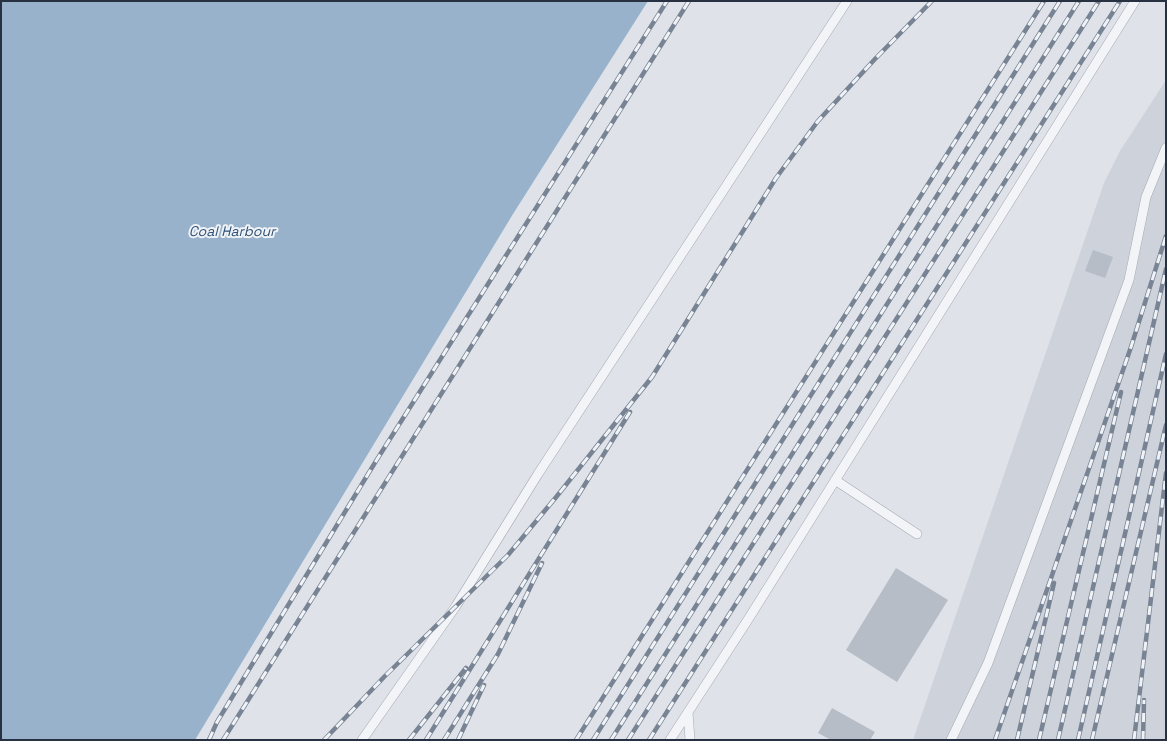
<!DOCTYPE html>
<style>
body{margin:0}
#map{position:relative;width:1167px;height:741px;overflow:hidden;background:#dfe3e9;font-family:"Space Grotesk",sans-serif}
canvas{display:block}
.frame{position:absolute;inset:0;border:2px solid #273141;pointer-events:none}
</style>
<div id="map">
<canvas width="1167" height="741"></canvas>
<div class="frame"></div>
</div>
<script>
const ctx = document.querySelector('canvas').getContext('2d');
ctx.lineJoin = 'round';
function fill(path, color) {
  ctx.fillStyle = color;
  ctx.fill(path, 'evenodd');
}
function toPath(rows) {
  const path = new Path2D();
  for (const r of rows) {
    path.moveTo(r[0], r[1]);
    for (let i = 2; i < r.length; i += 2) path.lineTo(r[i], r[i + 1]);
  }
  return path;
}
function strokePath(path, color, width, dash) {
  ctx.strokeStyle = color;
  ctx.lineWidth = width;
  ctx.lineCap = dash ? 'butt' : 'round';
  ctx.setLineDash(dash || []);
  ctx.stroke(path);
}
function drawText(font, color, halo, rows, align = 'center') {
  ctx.font = font + ' "Space Grotesk",sans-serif';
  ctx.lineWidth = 4;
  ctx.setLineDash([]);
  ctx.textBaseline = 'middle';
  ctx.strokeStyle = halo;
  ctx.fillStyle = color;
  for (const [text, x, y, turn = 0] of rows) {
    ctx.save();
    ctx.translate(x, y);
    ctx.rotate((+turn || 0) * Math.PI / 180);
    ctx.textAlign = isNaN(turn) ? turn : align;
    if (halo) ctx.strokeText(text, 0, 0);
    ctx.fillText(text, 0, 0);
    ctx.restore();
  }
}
const built = toPath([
 [1166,80,1166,740,913,740,1104,183,1120,151]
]);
const water = toPath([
 [1,1,648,1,513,214,195,740,1,740]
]);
const building = toPath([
 [1093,250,1113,257,1105,278,1085,271],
 [896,568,948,600,897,682,846,650],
 [832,708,875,732,870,740,831,740,818,733]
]);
const lane = toPath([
 [835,480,917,534],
 [688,712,690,740],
 [362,740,456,606,538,474,847,1],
 [670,740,749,618,1135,1],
 [951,740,988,663,1129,280,1146,197,1166,148]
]);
const rail = toPath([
 [209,740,217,722,376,461,667,1],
 [223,740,689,1],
 [324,740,385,676,508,555,557,496,652,377,776,178,818,121,875,59,932,1],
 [409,740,466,668],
 [426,740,630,412],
 [444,740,498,654,542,563],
 [458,740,484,685],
 [576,740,1044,1],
 [593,740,1060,1],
 [611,740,1079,1],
 [628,740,1099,1],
 [649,740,1120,1],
 [995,740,1131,347,1166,236],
 [1017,740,1054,583],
 [1039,740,1121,392],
 [1058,740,1166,269],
 [1078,740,1166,354],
 [1092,740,1166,425],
 [1134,740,1166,473],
 [1143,740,1144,700]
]);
const waterNames = [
 ["Coal Harbour",232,232]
];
fill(built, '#cdd2db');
fill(water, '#98b2cb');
fill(building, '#b6bdc6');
strokePath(lane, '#a4aab3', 10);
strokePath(lane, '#f2f4f7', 9);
strokePath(rail, '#788393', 4.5);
strokePath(rail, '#eff2f6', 3, [9]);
drawText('italic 14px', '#305276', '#eff2f6', waterNames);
</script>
